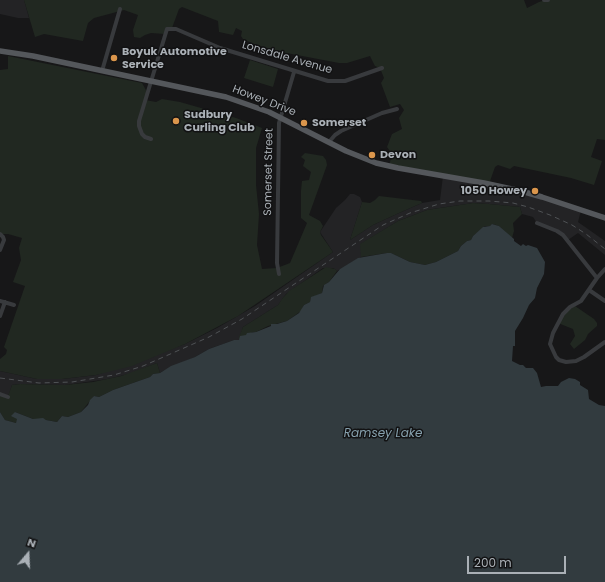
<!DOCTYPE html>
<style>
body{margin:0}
#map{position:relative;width:605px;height:582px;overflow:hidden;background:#171718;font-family:Poppins,sans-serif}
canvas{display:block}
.north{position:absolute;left:8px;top:534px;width:40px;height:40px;-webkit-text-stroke:3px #121213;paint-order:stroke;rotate:19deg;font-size:11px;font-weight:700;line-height:16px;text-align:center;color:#aab0b6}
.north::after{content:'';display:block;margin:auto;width:14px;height:18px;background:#aab0b6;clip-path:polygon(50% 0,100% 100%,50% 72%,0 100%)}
.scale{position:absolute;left:467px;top:556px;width:99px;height:18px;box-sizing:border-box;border:2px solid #aab0b6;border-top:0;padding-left:5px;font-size:12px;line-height:14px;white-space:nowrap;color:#aab0b6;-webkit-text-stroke:3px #121213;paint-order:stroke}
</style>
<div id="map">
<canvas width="605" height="582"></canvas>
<div class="north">N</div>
<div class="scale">200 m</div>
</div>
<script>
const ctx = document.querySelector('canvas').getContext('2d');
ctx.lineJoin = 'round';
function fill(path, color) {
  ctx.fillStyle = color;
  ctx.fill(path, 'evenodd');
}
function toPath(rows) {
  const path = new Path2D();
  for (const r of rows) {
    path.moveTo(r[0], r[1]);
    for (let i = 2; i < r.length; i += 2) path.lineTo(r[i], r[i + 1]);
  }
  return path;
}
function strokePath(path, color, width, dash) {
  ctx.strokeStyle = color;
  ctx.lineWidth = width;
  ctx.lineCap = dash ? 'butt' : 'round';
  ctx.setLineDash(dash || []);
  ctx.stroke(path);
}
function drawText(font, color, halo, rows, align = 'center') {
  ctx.font = font + ' Poppins,sans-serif';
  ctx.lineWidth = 3;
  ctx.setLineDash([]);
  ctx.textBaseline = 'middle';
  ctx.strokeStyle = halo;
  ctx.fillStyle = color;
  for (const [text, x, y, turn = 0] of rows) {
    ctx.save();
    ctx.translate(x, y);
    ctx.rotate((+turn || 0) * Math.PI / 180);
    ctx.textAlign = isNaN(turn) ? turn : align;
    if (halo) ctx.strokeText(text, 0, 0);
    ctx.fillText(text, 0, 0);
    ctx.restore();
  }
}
const built = toPath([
 [0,0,24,0,29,18,18,18,0,14],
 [443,176,493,184,581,210,578,222,605,241,605,255,578,233,568,240,563,235,537,223,533,217,522,214,520,207,489,204,473,203,427,210,398,221,361,244,361,257,337,271,333,268,323,268,286,294,278,305,243,327,239,340,234,340,209,349,195,357,163,371,160,373,157,363,133,373,108,379,65,385,20,384,12,385,8,397,0,394,0,371,37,379,62,379,96,375,185,344,217,328,255,306,333,252,320,232,336,208,345,200,350,194,354,194,360,197,362,202,350,240,373,225,399,213,422,203,440,200]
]);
const green = toPath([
 [24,0,524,0,527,8,539,2,546,0,605,0,605,140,597,139,591,157,602,161,594,185,571,178,514,166,510,169,498,165,495,167,489,184,389,166,392,154,387,147,392,134,402,129,399,118,404,110,400,104,390,107,381,83,384,78,380,68,375,66,370,56,347,63,339,63,276,51,254,44,243,39,241,36,242,31,236,28,233,35,219,32,218,21,182,7,179,9,172,28,165,34,151,33,145,35,140,38,134,37,133,30,138,15,124,10,94,18,88,23,83,41,44,34,35,37],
 [8,56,142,83,147,92,145,100,156,102,162,99,180,102,236,118,262,128,256,148,256,185,259,214,257,245,262,269,277,268,290,263,307,223,301,218,301,191,302,181,309,180,311,172,303,166,305,160,301,157,305,153,323,156,326,160,327,165,309,215,320,221,323,226,320,232,321,235,333,252,238,316,185,344,132,366,96,375,62,379,37,379,0,371,0,359,6,354,7,350,4,347,25,286,13,282,21,260,19,248,22,238,8,234,0,234,0,70,8,69],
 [250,60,278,69,273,87,244,78],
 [379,196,421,201,422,203,399,213,373,225,350,240,362,202,370,203,375,200],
 [473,203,489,204,520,207,522,214,513,223,514,231,512,238,499,226,493,224,490,226,485,226,473,236,471,240,467,241,461,246,458,251,436,262,425,265,410,262,391,253,387,253,361,257,360,244,398,221,427,210],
 [326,267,335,269,337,271,329,282,323,286,322,293,311,298,310,302,304,305,301,311,287,321,268,326,256,332,253,332,239,340,239,337,243,327,278,305,282,299,289,291],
 [575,306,594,319,597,323,597,326,588,334,585,340,574,349,570,344,575,336,573,329,558,323,566,312],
 [157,363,160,373,153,374,150,377,113,390,99,397,94,396,81,412,68,417,62,416,57,422,41,419,33,419,15,412,18,419,16,423,5,420,0,412,0,394,8,396,12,385,20,384,65,385,93,382,121,376]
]);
const water = toPath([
 [492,224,499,226,514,239,514,241,521,246,523,244,526,246,528,245,537,248,545,262,544,274,537,288,535,298,529,305,523,318,515,331,515,346,513,346,512,361,520,365,523,365,526,368,533,368,537,373,541,387,546,386,558,386,561,382,569,378,575,379,580,382,580,385,588,390,589,399,599,405,605,406,605,582,0,582,0,412,5,420,16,423,17,419,11,416,15,412,33,419,43,418,46,420,57,422,62,416,68,417,81,412,88,405,90,400,94,396,99,397,113,390,150,377,153,374,160,373,171,366,195,357,209,349,234,340,239,340,240,336,246,335,247,333,256,332,271,326,271,324,277,324,287,321,299,313,304,305,310,302,311,297,322,293,324,285,329,282,340,269,358,258,387,253,391,253,410,262,425,265,436,262,458,251,461,246,467,241,471,240,473,236,483,227,490,226]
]);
const minor = toPath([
 [544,0,548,0],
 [102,71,120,9],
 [151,139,145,137,142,134,139,126,139,121,167,29,176,29,220,48,328,81,345,81,382,68],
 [329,142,335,135,341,131,382,113,397,109],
 [537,223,557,231,563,235,597,278],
 [0,234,3,237,4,240,0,250],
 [605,269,597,278,581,301,570,307,563,314,553,333,550,344,556,357,559,360,566,362,576,361,584,357,605,342],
 [279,274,277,263,279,123,294,72],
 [589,290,605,301],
 [0,301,14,305],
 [0,316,5,302],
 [0,394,8,397]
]);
const major = toPath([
 [0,51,33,56,226,97,269,112,346,151,376,163,398,168,484,183,521,191,542,197,605,218]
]);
const rail = toPath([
 [0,378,39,383,72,382,114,375,143,366,209,337,242,319,383,225,410,213,439,204,460,201,489,201,513,203,528,207,550,215,572,225,586,234,605,249]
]);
const markers = [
 [114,58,4,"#db964c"],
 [176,121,4,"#db964c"],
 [304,123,4,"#db964c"],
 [372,155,4,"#db964c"],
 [535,191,4,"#db964c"]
];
const poiNames = [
 ["Boyuk Automotive",122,52],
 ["Service",122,65],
 ["Sudbury",184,115],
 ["Curling Club",184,128],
 ["Somerset",312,123],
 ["Devon",380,155],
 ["1050 Howey",527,191,"right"]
];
const streetNames = [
 ["Lonsdale Avenue",287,58,16],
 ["Howey Drive",264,101,21],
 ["Somerset Street",269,172,-89]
];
const waterNames = [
 ["Ramsey Lake",383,434]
];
fill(built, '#232325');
fill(green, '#212821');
fill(water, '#323b3f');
strokePath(minor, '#383a3d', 4);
strokePath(major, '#54575b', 5.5);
strokePath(rail, '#4f5255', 1, [5, 4]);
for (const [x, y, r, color] of markers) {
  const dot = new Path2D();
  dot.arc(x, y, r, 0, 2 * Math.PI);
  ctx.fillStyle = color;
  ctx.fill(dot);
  strokePath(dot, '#121213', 1.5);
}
drawText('bold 11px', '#aab0b6', '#121213', poiNames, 'left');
drawText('11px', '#aab0b6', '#121213', streetNames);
drawText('italic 12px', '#86a0ad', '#121213', waterNames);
</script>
